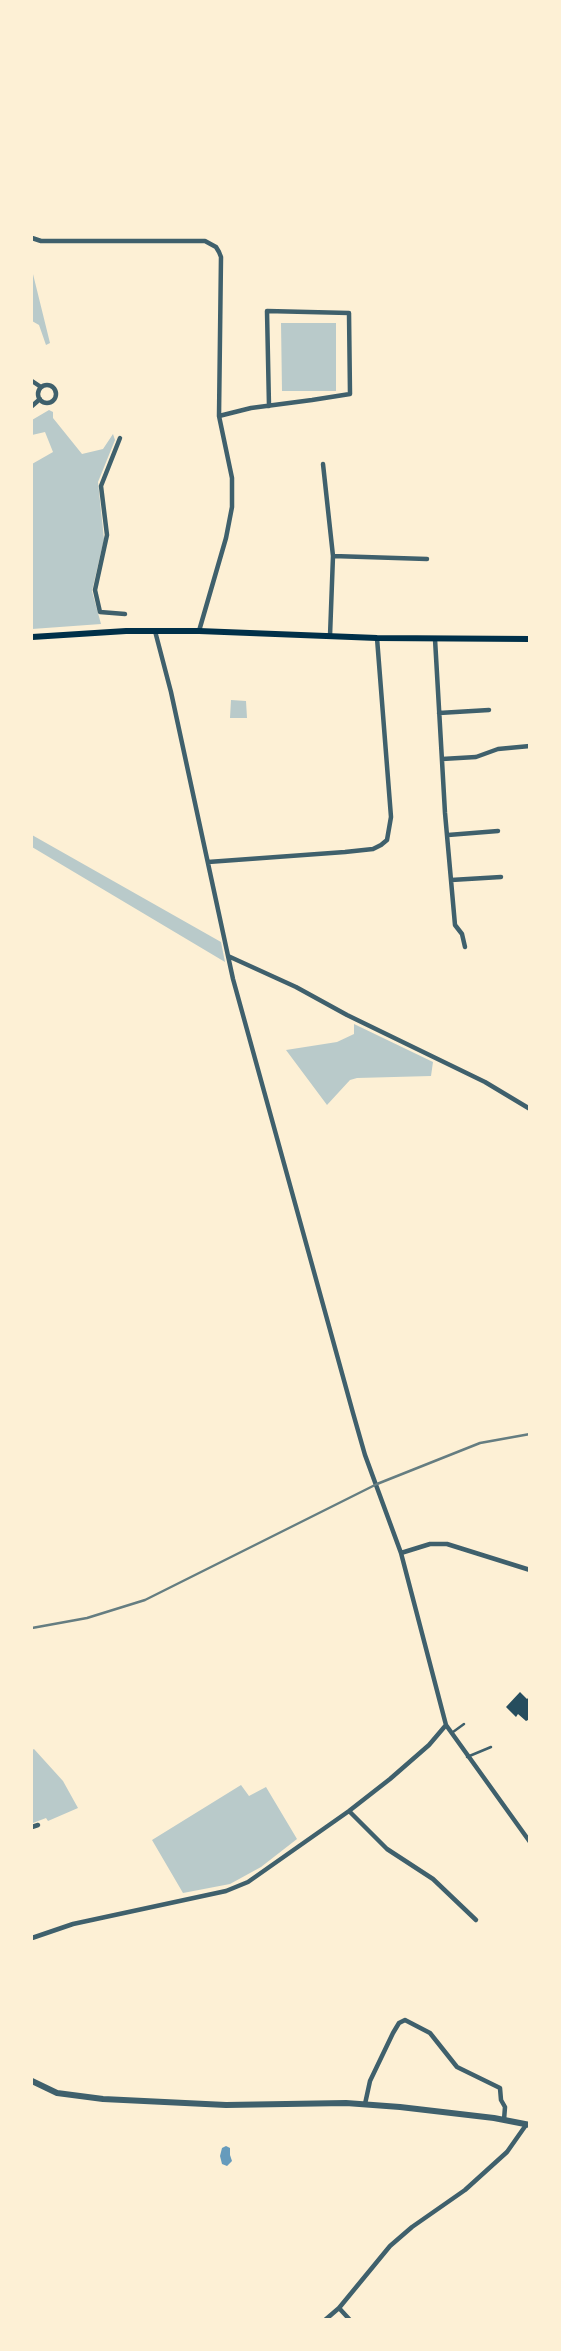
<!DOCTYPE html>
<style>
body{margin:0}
#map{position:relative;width:561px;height:2351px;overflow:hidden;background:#fdf0d5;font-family:Arial,sans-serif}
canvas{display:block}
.frame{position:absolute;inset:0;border:33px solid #fdf0d5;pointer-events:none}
</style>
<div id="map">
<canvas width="561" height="2351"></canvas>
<div class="frame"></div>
</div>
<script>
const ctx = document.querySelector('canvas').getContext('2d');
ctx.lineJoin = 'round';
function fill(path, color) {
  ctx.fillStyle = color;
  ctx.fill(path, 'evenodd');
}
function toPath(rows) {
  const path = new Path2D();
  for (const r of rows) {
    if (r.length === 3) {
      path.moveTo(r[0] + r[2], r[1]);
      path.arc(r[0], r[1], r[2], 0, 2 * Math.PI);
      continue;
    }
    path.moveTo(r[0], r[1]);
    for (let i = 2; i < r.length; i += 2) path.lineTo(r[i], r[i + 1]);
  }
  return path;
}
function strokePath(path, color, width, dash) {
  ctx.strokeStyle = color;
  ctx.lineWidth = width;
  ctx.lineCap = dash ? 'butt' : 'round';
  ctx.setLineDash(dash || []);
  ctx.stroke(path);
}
const green = toPath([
 [32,270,50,343,46,345,39,325,32,321],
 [281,323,336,323,336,391,282,391],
 [49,410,53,412,53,418,82,454,103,449,113,434,115,440,98,482,104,539,92,591,101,624,32,629,32,464,53,452,45,432,32,435,32,420],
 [231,700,246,701,247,718,230,718],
 [32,835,221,942,225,962,32,847],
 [354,1024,433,1062,431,1076,357,1078,350,1080,327,1105,286,1050,337,1042,354,1034],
 [34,1749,63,1781,78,1808,48,1821,46,1818,33,1823,32,1750],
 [241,1785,249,1796,266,1787,297,1839,261,1867,230,1884,183,1893,152,1840]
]);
const water = toPath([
 [226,2146,230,2148,230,2155,232,2161,227,2166,222,2164,220,2156,222,2148]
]);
const building = toPath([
 [520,1692,527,1699,530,1696,530,1719,526,1721,518,1714,516,1717,506,1707]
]);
const service = toPath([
 [453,1732,464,1724],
 [467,1757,491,1747]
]);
const minor = toPath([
 [32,238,41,241,205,241,216,247,219,252,221,257,219,416,232,478,232,507,226,538,199,631],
 [32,381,41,387],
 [47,394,9],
 [32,406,40,399],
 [219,416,251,408,312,400,350,394,349,313,267,311,269,406],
 [120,438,101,486,107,535,95,590,100,612,125,614],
 [323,464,333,556,330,636],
 [333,556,427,559],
 [155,631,171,692,233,979,353,1413,365,1455,401,1553,446,1725,530,1842],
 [435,639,445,813,455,925,462,934,465,947],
 [439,713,489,710],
 [442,759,476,757,498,749,530,746],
 [448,835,498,831],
 [208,862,345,852,373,849,381,845,387,840,391,817,377,638],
 [451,880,501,877],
 [228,956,296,987,347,1015,485,1082,530,1109],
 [401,1553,430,1544,447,1544,530,1570],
 [349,1811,387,1849,433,1879,476,1920],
 [32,1827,38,1825],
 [32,1938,73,1924,226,1891,248,1882,349,1811,390,1779,429,1745,446,1725],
 [365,2104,370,2081,393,2033,399,2023,405,2020,430,2033,457,2067,500,2088,501,2100,505,2107,504,2120],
 [339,2308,350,2320],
 [325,2320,339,2308,390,2246,412,2227,465,2190,507,2152,526,2125]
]);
const tertiary = toPath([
 [32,2081,57,2093,103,2099,226,2105,346,2103,400,2107,494,2118,530,2125]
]);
const secondary = toPath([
 [32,637,126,631,199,631,377,638,530,639]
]);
const rail = toPath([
 [32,1628,87,1618,145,1600,377,1484,480,1443,530,1434]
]);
fill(green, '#b9caca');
fill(water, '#669bbc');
fill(building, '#264d5e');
strokePath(service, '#3f606c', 2.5);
strokePath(minor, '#3f606c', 4.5);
strokePath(tertiary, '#3f606c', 6);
strokePath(secondary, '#003049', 6);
strokePath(rail, '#657d81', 2.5);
</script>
